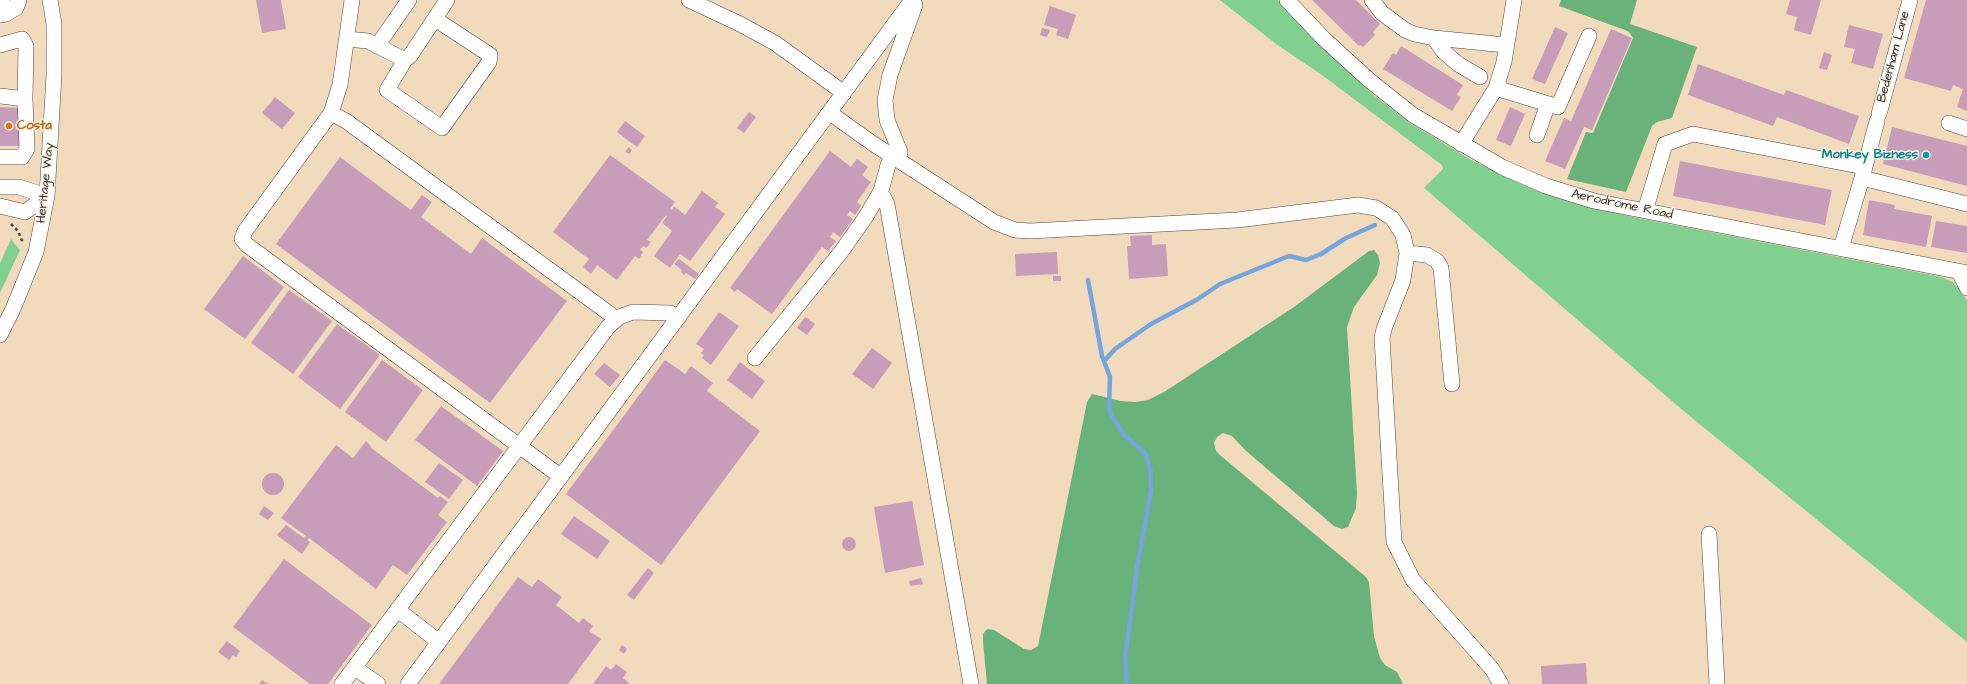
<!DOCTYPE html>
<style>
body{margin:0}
canvas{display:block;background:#f2dbbc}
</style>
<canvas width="1967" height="684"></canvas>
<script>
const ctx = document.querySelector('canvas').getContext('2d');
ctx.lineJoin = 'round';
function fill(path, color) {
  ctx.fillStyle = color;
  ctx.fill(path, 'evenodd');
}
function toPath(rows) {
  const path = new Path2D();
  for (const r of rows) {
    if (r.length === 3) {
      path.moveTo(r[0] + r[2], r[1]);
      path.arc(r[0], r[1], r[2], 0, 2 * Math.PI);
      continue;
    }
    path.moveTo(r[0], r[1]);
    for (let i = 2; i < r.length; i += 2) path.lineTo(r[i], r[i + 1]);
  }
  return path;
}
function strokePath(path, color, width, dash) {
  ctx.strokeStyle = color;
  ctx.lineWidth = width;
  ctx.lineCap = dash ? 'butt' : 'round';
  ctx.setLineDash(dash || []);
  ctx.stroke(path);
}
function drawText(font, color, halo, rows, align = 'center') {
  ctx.font = font + ' "Architects Daughter",sans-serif';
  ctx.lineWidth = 3;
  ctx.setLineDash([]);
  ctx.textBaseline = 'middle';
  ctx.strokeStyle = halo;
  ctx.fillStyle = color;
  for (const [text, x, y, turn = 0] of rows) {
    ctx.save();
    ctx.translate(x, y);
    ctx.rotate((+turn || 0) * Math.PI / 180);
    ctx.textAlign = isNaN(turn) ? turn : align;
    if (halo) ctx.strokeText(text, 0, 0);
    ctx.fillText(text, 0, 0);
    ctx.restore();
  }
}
const green = toPath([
 [1220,0,1278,0,1371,93,1410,123,1473,161,1538,191,1602,210,1633,217,1942,277,1954,283,1967,300,1967,642,1686,413,1424,188,1443,169,1442,165,1322,75,1276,44],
 [11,239,20,250,0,293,0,263]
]);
const forest = toPath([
 [1561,0,1637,0,1630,24,1697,47,1672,118,1657,122,1652,126,1626,192,1567,179,1586,132,1593,133,1633,38,1629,32,1625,30,1559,6],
 [1374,250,1378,255,1380,263,1377,275,1354,307,1347,327,1357,493,1356,508,1348,527,1342,529,1334,526,1245,450,1232,436,1223,433,1217,437,1214,443,1216,451,1221,456,1366,577,1369,582,1374,636,1380,658,1385,665,1397,672,1403,684,987,684,983,641,983,634,987,629,994,630,1024,649,1031,650,1038,646,1087,402,1092,394,1121,401,1135,402,1148,400,1164,392,1294,307,1369,251]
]);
const stream = toPath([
 [1088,280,1102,356,1110,377,1109,406,1111,415,1123,434,1146,454,1151,473,1151,490,1137,568,1125,658,1127,684],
 [1105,360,1115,349,1151,324,1198,299,1220,284,1289,256,1306,260,1321,254,1346,238,1375,225]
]);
const building = toPath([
 [256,0,281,0,286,29,262,33],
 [1312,0,1356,0,1380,24,1373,32,1375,35,1363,47,1360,45,1359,46],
 [1790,0,1821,0,1811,35,1794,30,1797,17,1786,14],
 [1926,0,1967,0,1967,111,1957,107,1963,89,1953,85,1951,91,1904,78],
 [1050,6,1076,15,1068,39,1056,35,1058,29,1044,25],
 [1849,25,1883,34,1873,69,1851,63,1855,49,1844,47],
 [1555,27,1568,33,1545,84,1532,79],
 [1042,28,1050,30,1047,37,1040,35],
 [1611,29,1632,38,1592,130,1584,127,1565,169,1545,161,1564,118,1571,121],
 [1401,46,1463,85,1457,95,1461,97,1452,111,1383,69,1393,53,1396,55],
 [1824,52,1832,55,1827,70,1819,68],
 [1698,64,1784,95,1786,90,1859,116,1849,144,1777,117,1773,126,1688,95],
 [275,97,295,113,282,129,262,113],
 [0,107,22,108,21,146,0,146],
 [1510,107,1525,114,1511,146,1496,140],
 [749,112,756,117,744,133,737,128],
 [625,121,645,136,637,147,617,132],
 [1892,127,1967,146,1967,186,1883,164],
 [629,147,632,150,629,154,625,152],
 [830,151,851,167,857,159,868,167,862,175,871,182,857,202,861,206,855,215,850,211,847,215,853,219,840,237,833,232,830,237,836,241,828,251,822,247,772,314,737,289,735,292,730,288],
 [610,155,675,202,670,209,672,210,674,206,685,215,702,191,718,203,715,207,725,214,690,261,680,254,670,268,654,256,672,231,662,223,667,216,666,215,647,240,651,242,646,248,643,246,640,249,643,252,639,259,635,256,617,280,597,265,591,274,583,267,589,259,553,232],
 [340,157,411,210,422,195,432,202,421,217,471,254,482,238,567,301,490,403,276,244],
 [1680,161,1832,190,1825,225,1673,196],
 [1869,200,1895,205,1894,209,1932,216,1926,247,1863,235],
 [1936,221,1967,226,1967,253,1931,247],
 [1152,235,1152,245,1166,244,1168,276,1129,279,1127,246,1131,246,1130,236],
 [1057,252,1058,274,1016,276,1015,254],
 [243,256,284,287,245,339,204,309],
 [679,259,699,274,695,279,686,273,684,275,681,272,682,270,674,264],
 [1053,276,1061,276,1061,281,1053,281],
 [289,290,332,321,293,374,251,343],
 [719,312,739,326,711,365,702,358,704,355,701,353,704,349,696,344],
 [805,317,815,324,807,335,797,328],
 [337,324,380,355,340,409,298,377],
 [872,348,892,363,873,389,852,374],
 [382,360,423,390,386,442,345,412],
 [665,360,685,374,691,366,713,383,707,391,760,431,661,565,566,494],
 [740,362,765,381,752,399,727,380],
 [604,363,620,375,610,387,594,374],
 [441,406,503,451,477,486,415,440],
 [366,441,371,446,370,447,438,498,440,496,448,502,438,515,447,522,407,575,393,565,376,589,309,538,307,540,310,542,302,554,277,535,286,525,304,538,306,536,281,518,336,445,353,458],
 [439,463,463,480,449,499,425,482],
 [273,484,11],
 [912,501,924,565,885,573,874,507],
 [264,506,274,513,268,520,259,514],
 [574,516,610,541,597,559,561,534],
 [849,544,7],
 [284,559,372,625,328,684,310,684,233,627],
 [648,568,654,573,634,600,627,595],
 [518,577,532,587,538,579,562,597,556,605,579,623,583,618,593,626,589,631,601,639,568,684,439,684],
 [921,578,923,584,910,586,909,581],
 [227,641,240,651,236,657,233,655,229,660,218,652],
 [622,645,627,649,624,654,619,650],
 [1586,663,1587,684,1542,684,1541,666],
 [616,664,627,672,623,678,629,683,628,684,593,684,606,666,611,670],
 [262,680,268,684,259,684]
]);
const path = toPath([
 [11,224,18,231,23,243]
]);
const minor = toPath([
 [352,0,340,85,331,113,245,231,242,239,247,245,560,476],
 [689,0,740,24,775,43,844,93],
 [1287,0,1324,39,1369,80,1413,115,1502,167,1546,186,1594,201,1967,273],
 [1372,0,1382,13,1405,30,1414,34,1434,38,1506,45],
 [0,1,3,0],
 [0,15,6,14,16,8,19,0],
 [435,19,490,55,489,62,442,128,387,90,405,60,410,56,447,0],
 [1434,38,1443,51,1458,64,1480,77],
 [347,39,368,41,405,60],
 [0,45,22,39,26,46,25,99,0,96],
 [377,46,409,0],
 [1496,88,1558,107,1589,36],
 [331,113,346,121,610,314],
 [830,113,872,143,994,222,1015,230,1030,231,1237,220,1358,205,1376,208,1392,218,1403,235,1407,253,1403,280,1384,329,1382,338,1394,542,1413,580,1492,669,1501,684],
 [1879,114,1910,0],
 [1949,123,1967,129],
 [1537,135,1548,104],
 [1461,144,1496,88,1504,62,1514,0],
 [0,157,22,157,27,149,25,99],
 [898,160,900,152,887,120,885,100,890,75,915,5],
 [1862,178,1967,204],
 [0,187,19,187,47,196],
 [879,195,884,198,887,204,971,684],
 [0,206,25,212,47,196],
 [1645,211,1665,144,1693,134,1864,167],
 [1841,248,1862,178,1877,121],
 [1407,253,1427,255,1437,261,1441,268,1452,384],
 [1959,272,1967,288],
 [0,335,13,309,36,252,47,196,54,75,54,24,50,0],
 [755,358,841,252,865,218,881,191,888,165,892,156],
 [1709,534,1717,684],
 [398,610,439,642],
 [355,668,378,684],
 [342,684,608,327,619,317,633,312,670,313,679,317],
 [408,684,912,0]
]);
const markers = [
 [9,126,4,"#e8710a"],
 [1926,155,4,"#0f9aa8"]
];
const streetNames = [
 ["Bedenham Lane",1894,57,-75],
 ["Heritage Way",46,183,-84],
 ["Aerodrome Road",1622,205,12]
];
const foodNames = [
 ["Costa",17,126]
];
const cultureNames = [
 ["Monkey Bizness",1918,155]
];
fill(green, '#82d08f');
fill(forest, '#69b27a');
strokePath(stream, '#75a5df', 4.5);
fill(building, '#c79db9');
strokePath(minor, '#494541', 16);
strokePath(path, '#494541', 2.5, [3, 3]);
strokePath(minor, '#fff', 15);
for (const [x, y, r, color] of markers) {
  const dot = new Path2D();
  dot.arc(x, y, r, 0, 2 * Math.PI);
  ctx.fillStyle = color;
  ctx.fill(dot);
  strokePath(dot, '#f7f3e8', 1.5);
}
drawText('13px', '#2b2b2b', '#f7f3e8', streetNames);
drawText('bold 13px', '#c56008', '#f7f3e8', foodNames, 'left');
drawText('bold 13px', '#0d838f', '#f7f3e8', cultureNames, 'right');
</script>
